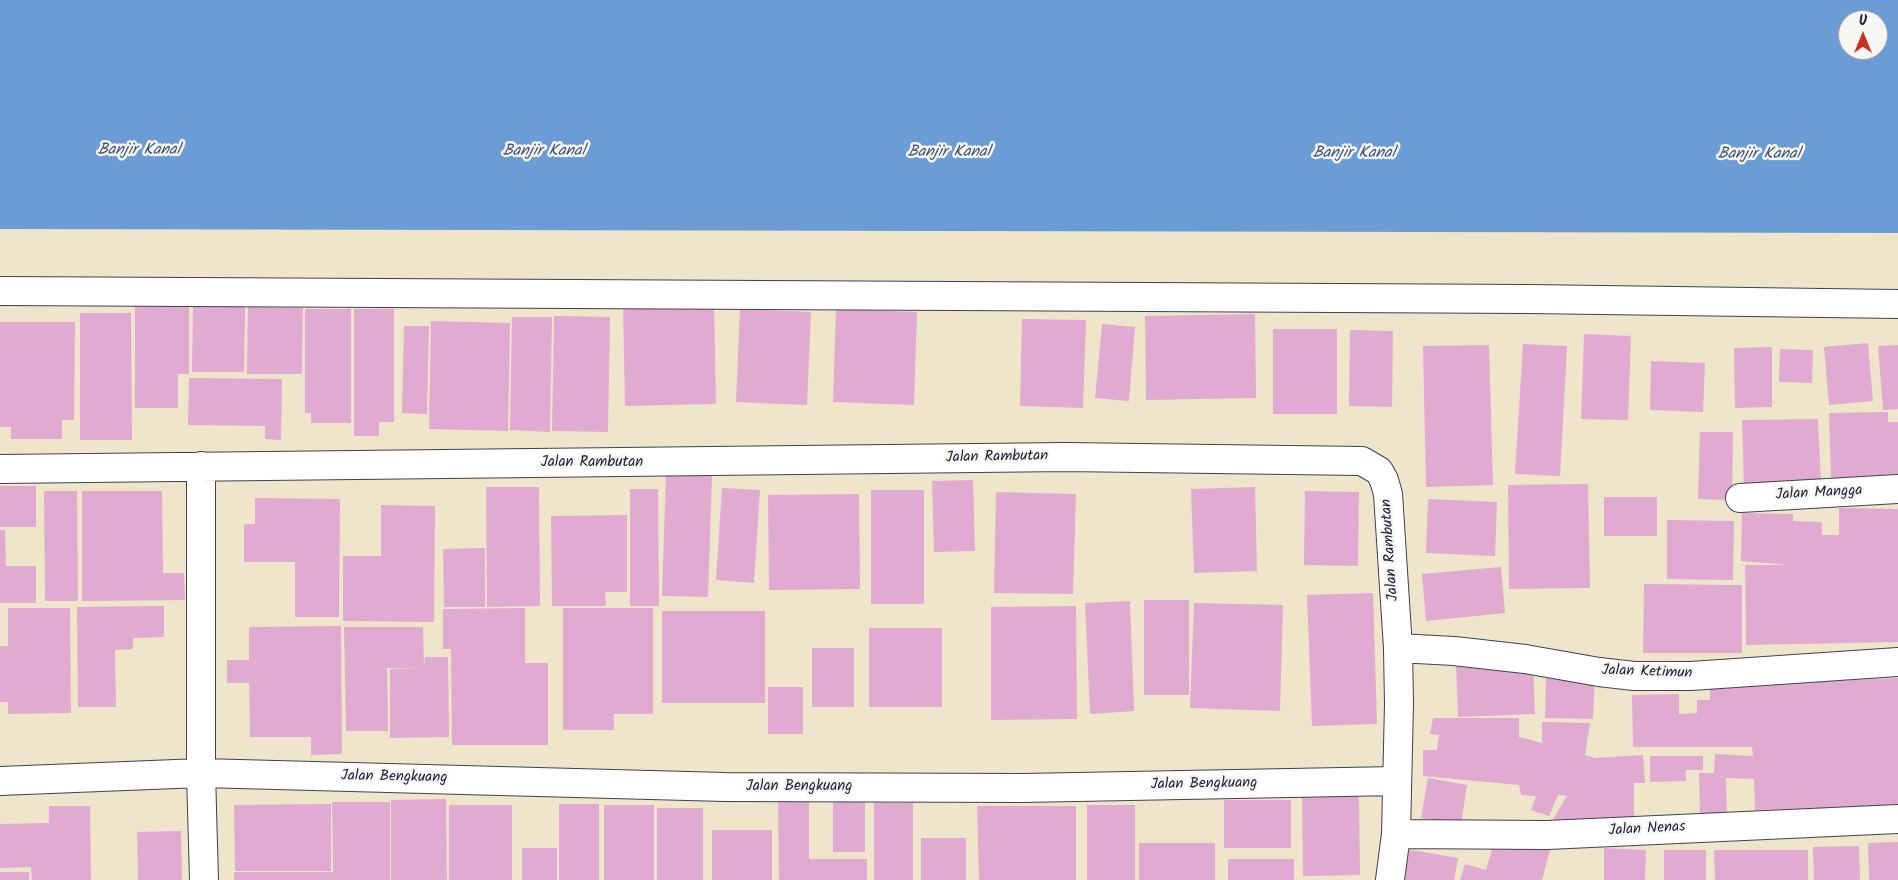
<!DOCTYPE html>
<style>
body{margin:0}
#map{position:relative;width:1898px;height:880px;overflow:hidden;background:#eee5ca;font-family:Kalam,sans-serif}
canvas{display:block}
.north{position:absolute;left:1838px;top:10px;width:50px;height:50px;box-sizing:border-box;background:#f6f6f2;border:1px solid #a1a1a9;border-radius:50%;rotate:0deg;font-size:14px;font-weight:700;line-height:20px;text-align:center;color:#22223b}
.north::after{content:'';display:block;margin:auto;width:18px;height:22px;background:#c8321e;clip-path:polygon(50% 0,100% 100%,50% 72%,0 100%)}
</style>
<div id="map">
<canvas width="1898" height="880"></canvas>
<div class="north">U</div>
</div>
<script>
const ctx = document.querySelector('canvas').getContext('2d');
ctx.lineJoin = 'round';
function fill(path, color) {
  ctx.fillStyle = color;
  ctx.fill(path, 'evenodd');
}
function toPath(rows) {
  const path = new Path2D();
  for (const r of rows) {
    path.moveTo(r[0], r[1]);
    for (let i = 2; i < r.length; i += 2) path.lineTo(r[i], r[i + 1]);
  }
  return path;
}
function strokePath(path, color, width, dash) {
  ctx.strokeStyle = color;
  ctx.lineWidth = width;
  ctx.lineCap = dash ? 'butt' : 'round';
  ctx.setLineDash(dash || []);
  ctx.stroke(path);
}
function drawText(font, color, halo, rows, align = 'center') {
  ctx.font = font + ' Kalam,sans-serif';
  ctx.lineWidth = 5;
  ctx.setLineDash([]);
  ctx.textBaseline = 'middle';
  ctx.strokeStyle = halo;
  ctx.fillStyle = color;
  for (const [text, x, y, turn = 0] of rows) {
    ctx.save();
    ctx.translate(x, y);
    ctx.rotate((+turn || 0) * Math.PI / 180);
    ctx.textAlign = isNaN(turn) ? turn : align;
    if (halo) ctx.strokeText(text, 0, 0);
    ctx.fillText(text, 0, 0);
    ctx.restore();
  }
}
const water = toPath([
 [0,0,1898,0,1898,233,0,229],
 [1848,20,1878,20,1878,50,1848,50]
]);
const building = toPath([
 [714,303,716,404,625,406,623,305],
 [135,305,189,305,189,374,178,374,178,408,135,408],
 [193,306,245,307,244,372,192,372],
 [248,307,303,308,302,374,247,374],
 [305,309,351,309,351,423,311,423,311,413,305,413],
 [354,309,394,309,394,422,379,422,379,436,354,436],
 [740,309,811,312,807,405,736,402],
 [836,309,917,312,914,405,833,402],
 [80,313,131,313,132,440,80,440],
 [1255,314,1256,398,1146,400,1145,316],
 [554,316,610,317,608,432,552,431],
 [512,317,552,317,550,432,510,430],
 [1022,319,1086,320,1083,408,1020,406],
 [431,321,510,323,508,431,429,429],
 [0,322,75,322,74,420,62,420,62,439,11,439,11,427,0,427],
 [1102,324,1135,327,1129,401,1095,398],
 [404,326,429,326,427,414,402,413],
 [1273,329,1337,329,1337,414,1273,414],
 [1350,330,1393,331,1392,407,1349,406],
 [1584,334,1631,336,1628,420,1581,419],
 [1868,343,1873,401,1829,405,1824,347],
 [1523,344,1567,346,1560,476,1515,474],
 [1489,345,1493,485,1426,487,1423,346],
 [1898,345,1898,409,1883,410,1878,346],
 [1772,347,1772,407,1735,408,1734,348],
 [1780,349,1813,350,1812,383,1779,382],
 [1651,361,1705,363,1703,412,1650,410],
 [189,378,282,379,281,440,265,439,265,426,188,425],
 [1888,412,1888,422,1898,422,1898,479,1831,481,1829,413],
 [1818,419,1821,484,1744,488,1742,420],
 [1700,432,1733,432,1732,500,1698,499],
 [666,474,712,475,708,597,662,596],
 [973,480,975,551,934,552,932,481],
 [1588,484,1590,588,1509,589,1508,485],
 [0,486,36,486,36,527,0,527],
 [486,487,539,487,540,606,487,607],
 [1255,487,1257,571,1194,573,1191,489],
 [722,488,760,490,754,583,716,580],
 [630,489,658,489,659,606,630,606],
 [871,490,924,490,924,604,871,604],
 [44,491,77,491,78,601,45,601],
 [82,491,162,491,163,573,184,573,185,600,82,601],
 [1305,491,1359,492,1358,566,1304,565],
 [996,492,1076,494,1073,594,994,593],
 [859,494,860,589,769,590,768,495],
 [1604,497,1657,497,1657,536,1604,536],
 [255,498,340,499,339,617,295,617,295,562,244,562,244,524,255,524],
 [1428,499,1497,502,1495,556,1426,553],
 [381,505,435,506,434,622,343,621,343,556,381,556],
 [1839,508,1898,509,1898,642,1746,645,1745,565,1789,565,1741,561,1742,513,1793,514,1793,521,1822,522,1822,535,1839,535],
 [627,515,627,592,605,592,606,606,552,606,551,516],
 [1667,520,1734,521,1733,580,1667,579],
 [0,530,5,530,6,566,36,566,36,603,0,603],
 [485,548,485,607,444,607,443,549],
 [1501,567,1505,613,1426,621,1422,574],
 [1644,584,1742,585,1742,653,1643,653],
 [1373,593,1377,724,1312,726,1307,595],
 [1144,600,1189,600,1189,695,1144,695],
 [1130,601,1134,711,1090,714,1085,603],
 [1194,603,1283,605,1280,711,1190,708],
 [164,606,164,637,133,638,133,649,115,650,116,707,78,707,77,607],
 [1076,606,1077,719,991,720,991,607],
 [8,608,70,608,71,713,8,714,8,702,0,702,0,646,8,646],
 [525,608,525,663,548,663,548,745,452,745,451,649,443,649,443,609],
 [563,608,653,608,653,714,614,714,614,730,563,730],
 [662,611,765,611,765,703,662,703],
 [341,626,342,754,311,755,311,737,250,737,249,683,227,683,227,660,249,660,249,627],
 [344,627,423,627,424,669,425,657,448,657,449,737,390,738,390,669,421,668,387,668,388,731,346,731],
 [869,628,942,628,942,707,869,707],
 [812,648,854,648,854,707,812,707],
 [1533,662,1535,714,1458,717,1456,664],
 [1546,672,1595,673,1593,719,1545,718],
 [1898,678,1898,804,1862,807,1755,810,1754,779,1726,778,1727,817,1700,818,1699,773,1714,773,1715,754,1753,756,1752,747,1633,747,1632,695,1679,694,1679,714,1697,713,1697,700,1710,700,1710,686],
 [768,687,803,687,803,734,768,734],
 [1433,718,1519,718,1519,737,1542,743,1542,722,1590,723,1585,755,1595,758,1643,755,1645,783,1634,783,1634,823,1549,826,1567,796,1558,795,1549,816,1531,810,1536,796,1521,795,1519,785,1423,776,1423,750,1437,750,1439,735,1430,734],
 [1650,756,1703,756,1703,770,1686,770,1686,781,1650,782],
 [1428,778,1467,785,1461,824,1421,818],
 [1359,796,1360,875,1303,876,1302,797],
 [446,799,447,880,391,880,391,800],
 [778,799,809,799,809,859,867,859,867,880,779,880],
 [833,800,865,800,865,852,833,852],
 [1224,800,1291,800,1291,848,1224,848],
 [332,802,390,802,390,880,234,880,234,872,333,872],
 [874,803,913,803,913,880,874,880],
 [331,804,331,871,235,871,234,805],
 [559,804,599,804,599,880,559,880],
 [449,805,512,805,512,880,449,880],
 [604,805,654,805,654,880,604,880],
 [1087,805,1135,805,1135,880,1087,880],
 [49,806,90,806,91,880,32,880,31,867,0,868,0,824,49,823],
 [977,806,1076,806,1076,880,979,880],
 [657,808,703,808,703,880,657,880],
 [712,830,772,830,772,880,712,880],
 [181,831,182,880,138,880,137,832],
 [1496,836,1550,850,1542,880,1460,880,1465,864,1486,870],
 [921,838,966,838,966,880,921,880],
 [1898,842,1898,880,1869,880,1868,843],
 [1139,843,1215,843,1215,880,1139,880],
 [1859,846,1860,880,1814,880,1813,847],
 [522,848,557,848,557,880,522,880],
 [1604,848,1646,850,1645,880,1604,880],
 [1406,849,1458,858,1454,880,1401,880],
 [1664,850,1706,850,1706,880,1664,880],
 [1714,850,1808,850,1808,880,1715,880],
 [1228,859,1294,859,1294,880,1228,880],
 [0,872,29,872,29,880,0,880]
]);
const street = toPath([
 [0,291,1527,299,1898,304],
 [201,466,201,773,204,880],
 [0,469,1066,457,1362,461,1379,471,1384,480,1388,494,1398,648,1399,704,1396,834,1390,880],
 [1740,498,1898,489],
 [1398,648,1454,651,1525,659,1599,672,1634,676,1691,676,1898,662],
 [0,781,201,773,725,787,1023,788,1396,781],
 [1396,834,1547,835,1898,819]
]);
const streetNames = [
 ["Jalan Rambutan",997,458,-1],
 ["Jalan Rambutan",592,463],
 ["Jalan Mangga",1819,494,-3],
 ["Jalan Rambutan",1391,550,-94],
 ["Jalan Ketimun",1647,673,2],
 ["Jalan Bengkuang",394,778,1],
 ["Jalan Bengkuang",1204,785,-1],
 ["Jalan Bengkuang",799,787],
 ["Jalan Nenas",1647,830,-3]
];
const waterNames = [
 ["Banjir Kanal",139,151],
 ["Banjir Kanal",544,152],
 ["Banjir Kanal",949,153],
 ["Banjir Kanal",1354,154],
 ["Banjir Kanal",1759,155]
];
fill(water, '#6c9cd6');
fill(building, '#e1aad0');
strokePath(street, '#413f50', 30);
strokePath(street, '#fff', 28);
drawText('15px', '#22223b', '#f6f6f2', streetNames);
drawText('italic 16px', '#405379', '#f6f6f2', waterNames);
</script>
